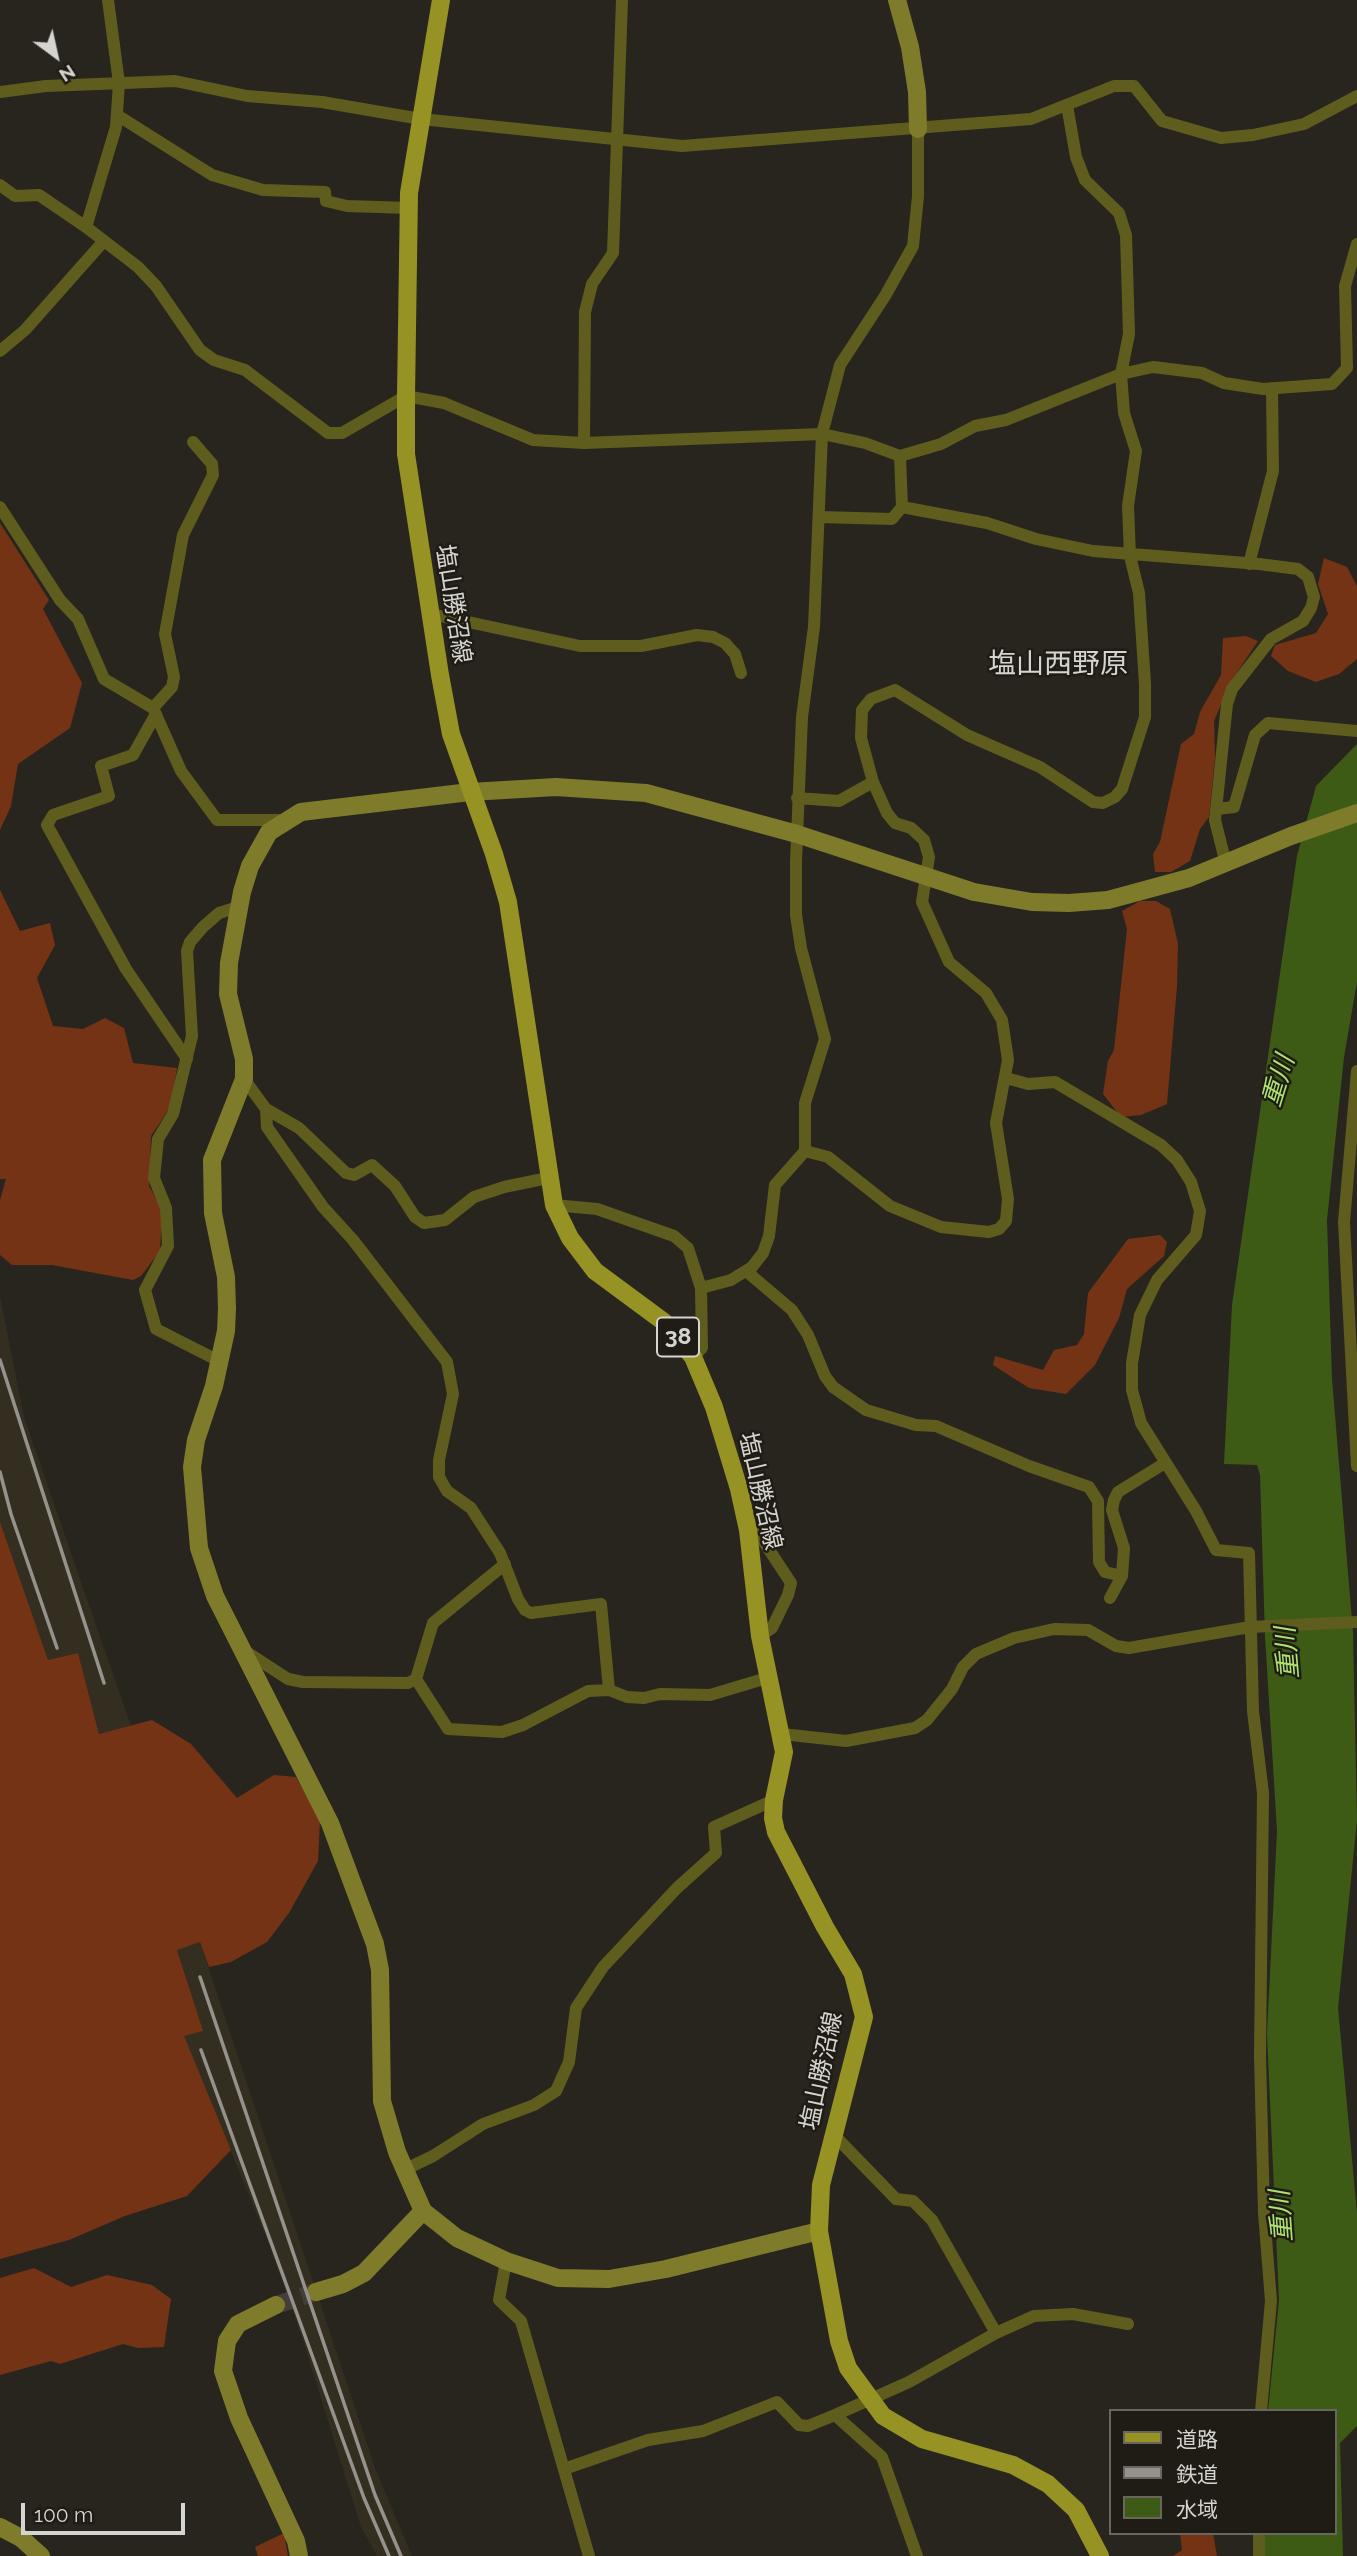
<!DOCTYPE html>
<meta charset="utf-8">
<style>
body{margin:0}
#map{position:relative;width:1357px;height:2556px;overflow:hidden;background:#28251e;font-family:Raleway,"Noto Sans JP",sans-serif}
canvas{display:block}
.legend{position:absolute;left:1109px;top:2409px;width:228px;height:126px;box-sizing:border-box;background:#1f1c15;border:2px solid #68665f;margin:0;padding:9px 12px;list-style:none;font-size:21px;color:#d6d4cf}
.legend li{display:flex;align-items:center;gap:14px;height:35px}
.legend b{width:35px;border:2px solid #68665f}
.north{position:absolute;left:21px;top:21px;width:70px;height:70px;-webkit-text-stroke:5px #1f1c15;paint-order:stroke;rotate:147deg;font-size:19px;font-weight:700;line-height:28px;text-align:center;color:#d6d4cf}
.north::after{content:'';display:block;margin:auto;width:24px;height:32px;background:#d6d4cf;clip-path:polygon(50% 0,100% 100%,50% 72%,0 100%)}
.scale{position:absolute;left:21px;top:2503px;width:164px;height:32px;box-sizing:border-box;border:4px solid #d6d4cf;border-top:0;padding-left:9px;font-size:21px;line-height:24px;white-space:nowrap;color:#d6d4cf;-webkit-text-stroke:5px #1f1c15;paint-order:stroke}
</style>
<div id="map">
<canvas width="1357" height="2556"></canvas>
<ul class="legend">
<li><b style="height:9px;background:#969324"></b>道路</li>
<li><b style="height:9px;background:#95928d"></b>鉄道</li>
<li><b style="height:19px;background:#3e5b15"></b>水域</li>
</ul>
<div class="north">N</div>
<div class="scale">100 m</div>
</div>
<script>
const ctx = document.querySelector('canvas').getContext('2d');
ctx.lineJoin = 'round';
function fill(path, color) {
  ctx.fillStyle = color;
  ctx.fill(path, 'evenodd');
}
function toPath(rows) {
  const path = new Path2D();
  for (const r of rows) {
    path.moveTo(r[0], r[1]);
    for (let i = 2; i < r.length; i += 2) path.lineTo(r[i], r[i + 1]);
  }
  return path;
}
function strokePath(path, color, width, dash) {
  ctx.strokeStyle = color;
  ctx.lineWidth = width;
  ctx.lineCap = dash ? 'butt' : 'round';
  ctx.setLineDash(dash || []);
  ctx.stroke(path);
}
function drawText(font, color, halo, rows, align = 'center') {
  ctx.font = font + ' Raleway,"Noto Sans JP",sans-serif';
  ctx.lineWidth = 5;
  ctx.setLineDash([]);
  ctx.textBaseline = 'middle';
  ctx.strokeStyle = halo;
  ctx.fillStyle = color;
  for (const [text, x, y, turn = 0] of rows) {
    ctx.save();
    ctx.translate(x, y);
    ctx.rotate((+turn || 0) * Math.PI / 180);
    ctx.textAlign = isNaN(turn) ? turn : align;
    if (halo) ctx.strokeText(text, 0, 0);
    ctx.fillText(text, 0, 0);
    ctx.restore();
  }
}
const built = toPath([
 [0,1296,24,1417,131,1726,99,1734,78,1653,48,1660,0,1522],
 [200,1942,375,2468,412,2556,377,2556,361,2527,301,2334,267,2239,183,2035,202,2031,177,1949]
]);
const forest = toPath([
 [0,523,49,600,43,609,82,683,70,728,18,764,11,806,0,830],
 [1324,558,1347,567,1357,586,1357,659,1339,674,1316,682,1288,671,1271,656,1275,645,1316,633,1328,614,1318,584],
 [1246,636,1258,641,1230,683,1214,721,1215,757,1209,817,1200,829,1190,861,1171,872,1155,872,1153,854,1160,842,1181,744,1194,734,1200,712,1221,675,1223,638],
 [0,890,20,931,50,923,55,945,37,978,53,1026,83,1029,105,1018,124,1028,133,1063,177,1068,171,1106,151,1136,149,1186,162,1209,160,1251,141,1276,133,1280,52,1265,12,1265,0,1255,0,1200,6,1179,0,1179],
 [1140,901,1156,901,1170,909,1178,944,1177,986,1167,1104,1141,1115,1121,1117,1103,1094,1108,1061,1114,1050,1127,929,1122,911],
 [1160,1235,1167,1242,1164,1256,1127,1289,1119,1318,1095,1365,1066,1394,1029,1388,993,1365,995,1356,1043,1370,1054,1350,1077,1345,1084,1334,1088,1293,1128,1239],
 [0,1522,48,1660,78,1653,99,1734,152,1720,191,1744,237,1798,274,1775,296,1777,320,1820,318,1861,289,1913,267,1942,231,1962,209,1967,200,1942,177,1950,203,2031,184,2036,231,2150,187,2196,125,2216,69,2240,0,2259],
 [34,2268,71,2287,107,2275,152,2285,171,2299,164,2347,138,2348,123,2344,60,2364,51,2361,0,2375,0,2278],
 [284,2533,288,2556,258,2556,255,2547],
 [1180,2533,1213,2533,1217,2556,1173,2556,1182,2550]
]);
const water = toPath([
 [1357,744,1357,982,1344,1057,1327,1220,1332,1379,1353,1633,1357,1820,1338,2008,1357,2213,1357,2426,1340,2443,1343,2556,1264,2556,1263,2533,1334,2533,1334,2411,1268,2411,1279,2300,1267,2034,1277,1831,1265,1636,1260,1475,1257,1465,1224,1464,1232,1305,1297,856,1316,786]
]);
const secondaryTunnel = toPath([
 [276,2305,316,2292]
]);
const street = toPath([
 [0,92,46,86,175,81,247,96,322,102,421,119,682,146,1031,119,1114,86,1134,86,1162,121,1221,138,1253,135,1304,124,1357,96],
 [117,115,212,175,263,190,325,192,326,201,347,206,409,208],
 [0,185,15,196,39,195,86,227,138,267,156,286,200,350,214,360,245,370,328,433,342,433,406,396,444,403,533,440,584,443,822,434,865,443,900,456,941,444,975,426,1006,420,1121,374,1153,367,1202,373,1224,383,1263,389,1332,384,1347,368,1345,286,1357,244],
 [86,227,116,127,119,83,108,0],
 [0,351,25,330,103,242],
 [584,443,585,312,592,284,613,253,622,0],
 [0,507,60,600,78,619,104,679,153,708,181,771,217,820,285,820],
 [902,507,987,523,1036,539,1093,551,1259,564,1298,569,1308,577,1314,597,1311,608,1303,621,1271,639,1232,689,1227,704,1215,820,1226,864],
 [819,517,892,519,902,507,900,456],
 [1249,564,1273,471,1272,388],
 [431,614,580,646,641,646,697,635,713,637,725,643,735,654,741,673],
 [153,708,172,687,174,677,165,634,183,535,213,475,212,464,193,442],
 [156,714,133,755,101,766,109,796,53,815,47,825,126,969,187,1059],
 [797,798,839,801,873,782,861,738,862,710,871,699,895,690,967,735,1040,767,1093,802,1103,803,1115,797,1122,789,1145,717,1145,684,1139,593,1130,556,1128,506,1136,451,1124,413,1121,374,1129,334,1126,235,1119,213,1085,180,1076,157,1067,105],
 [1216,809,1234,807,1255,735,1268,723,1357,731],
 [1357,1071,1344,1222,1357,1466],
 [1006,1078,1028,1084,1055,1082,1161,1145,1177,1160,1191,1182,1200,1211,1196,1235,1157,1280,1140,1315,1132,1363,1132,1390,1141,1423,1196,1511,1216,1550,1249,1553,1253,1711,1263,1793,1260,2056,1264,2213,1271,2301,1261,2411],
 [244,1079,266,1109,299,1128,346,1173,354,1175,372,1165,395,1186,415,1217,424,1223,445,1220,474,1197,504,1187,548,1178],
 [266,1109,267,1127,323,1207,353,1240,447,1362,453,1394,439,1460,439,1477,447,1491,471,1508,500,1553,518,1599,525,1610,531,1613,601,1604,609,1690],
 [805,1151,828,1157,890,1206,941,1227,989,1232,999,1229,1006,1221,1008,1199,996,1123,1008,1060,1002,1020,986,993,949,962,922,902,929,857,924,840,911,828,895,823,887,813,873,782],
 [554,1205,597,1209,674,1236,688,1248,701,1288,702,1348,693,1357],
 [746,1271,792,1310,808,1335,825,1376,833,1387,866,1410,916,1425,936,1426,1029,1466,1089,1487,1098,1501,1099,1562,1105,1572,1122,1576],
 [701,1288,731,1280,752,1267,763,1253,769,1236,775,1185,805,1151,805,1103,825,1039,801,948,796,915,796,861,802,717,814,627,822,434,840,365,885,296,913,246,918,196,918,129],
 [219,1361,156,1329,145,1290,168,1246,166,1208,154,1178,158,1139,173,1114,192,1036,187,951,190,942,203,927,219,913,238,907],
 [748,1530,760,1536,791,1583,788,1595,772,1628,760,1636],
 [1110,1598,1122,1576,1124,1548,1112,1510,1114,1500,1118,1492,1165,1463],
 [245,1651,288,1679,303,1682,408,1683,416,1679,433,1623,505,1564],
 [416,1679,448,1729,502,1732,523,1725,588,1691,609,1690,627,1697,644,1698,660,1694,710,1695,767,1678],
 [782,1734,846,1741,915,1728,927,1720,952,1689,963,1667,976,1654,1014,1638,1054,1629,1088,1630,1116,1646,1129,1648,1250,1627,1357,1622],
 [833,2134,896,2199,913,2201,932,2220,996,2333],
 [404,2170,433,2156,483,2124,534,2105,556,2091,569,2062,576,2008,603,1967,677,1888,716,1853,714,1827,774,1800],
 [506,2261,499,2300,521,2321,589,2556],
 [564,2469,648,2440,703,2431,777,2402,799,2425,808,2426,835,2415],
 [1259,2533,1259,2556],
 [917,2556,882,2457,835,2415,909,2382,996,2333,1034,2316,1073,2314,1128,2324]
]);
const secondary = toPath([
 [897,0,910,47,917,92,918,129],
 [423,2211,457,2238,506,2261,558,2278,609,2279,666,2269,819,2231],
 [316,2292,343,2284,364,2273,423,2211,397,2152,382,2101,380,1970,375,1944,330,1823,215,1596,199,1548,192,1467,196,1440,214,1386,226,1331,227,1308,226,1277,213,1213,212,1160,244,1079,244,1059,228,994,229,963,242,892,250,866,269,832,301,812,470,792,556,787,646,793,797,834,974,892,1032,902,1069,903,1108,900,1189,878,1291,836,1357,813],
 [276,2305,238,2324,227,2341,223,2371,239,2418,296,2541,299,2556],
 [0,2527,21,2538,41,2556]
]);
const primary = toPath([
 [441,0,409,193,406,396,406,454,440,675,451,734,494,854,508,902,554,1205,570,1238,595,1271,664,1322,693,1357,714,1407,739,1489,748,1530,760,1636,784,1752,774,1800,773,1818,776,1832,825,1927,853,1974,864,2017,821,2185,819,2231,839,2341,848,2368,883,2416,922,2439,1013,2465,1048,2484,1076,2510,1100,2556]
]);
const rail = toPath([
 [0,1360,104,1683],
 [0,1472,11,1514,57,1648],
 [200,1977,375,2495,401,2556],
 [201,2050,364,2498,389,2556]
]);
const shields = [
 [678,1337,42]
];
const shieldNames = [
 ["38",678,1337]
];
const streetNames = [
 ["塩山勝沼線",453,604,81],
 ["塩山勝沼線",760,1491,77],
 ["塩山勝沼線",822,2071,-78]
];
const waterNames = [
 ["重川",1279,1081,-73],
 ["重川",1288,1653,-95],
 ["重川",1282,2216,-94]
];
const quarterNames = [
 ["塩山西野原",1058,665]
];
fill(built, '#342e21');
fill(forest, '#753315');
fill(water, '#3e5b15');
strokePath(secondaryTunnel, '#423f39', 18, [18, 9]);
strokePath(street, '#5f5d1e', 12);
strokePath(secondary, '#7e7c2b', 18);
strokePath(primary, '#969324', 18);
strokePath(rail, '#95928d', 3.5);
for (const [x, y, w] of shields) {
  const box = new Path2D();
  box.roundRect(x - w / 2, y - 19.5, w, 39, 5);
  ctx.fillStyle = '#1f1c15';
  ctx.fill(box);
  strokePath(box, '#d6d4cf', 2);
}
drawText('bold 23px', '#d6d4cf', null, shieldNames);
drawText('24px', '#d6d4cf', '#1f1c15', streetNames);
drawText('italic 26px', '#ade46f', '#1f1c15', waterNames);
drawText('28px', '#d6d4cf', '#1f1c15', quarterNames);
</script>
